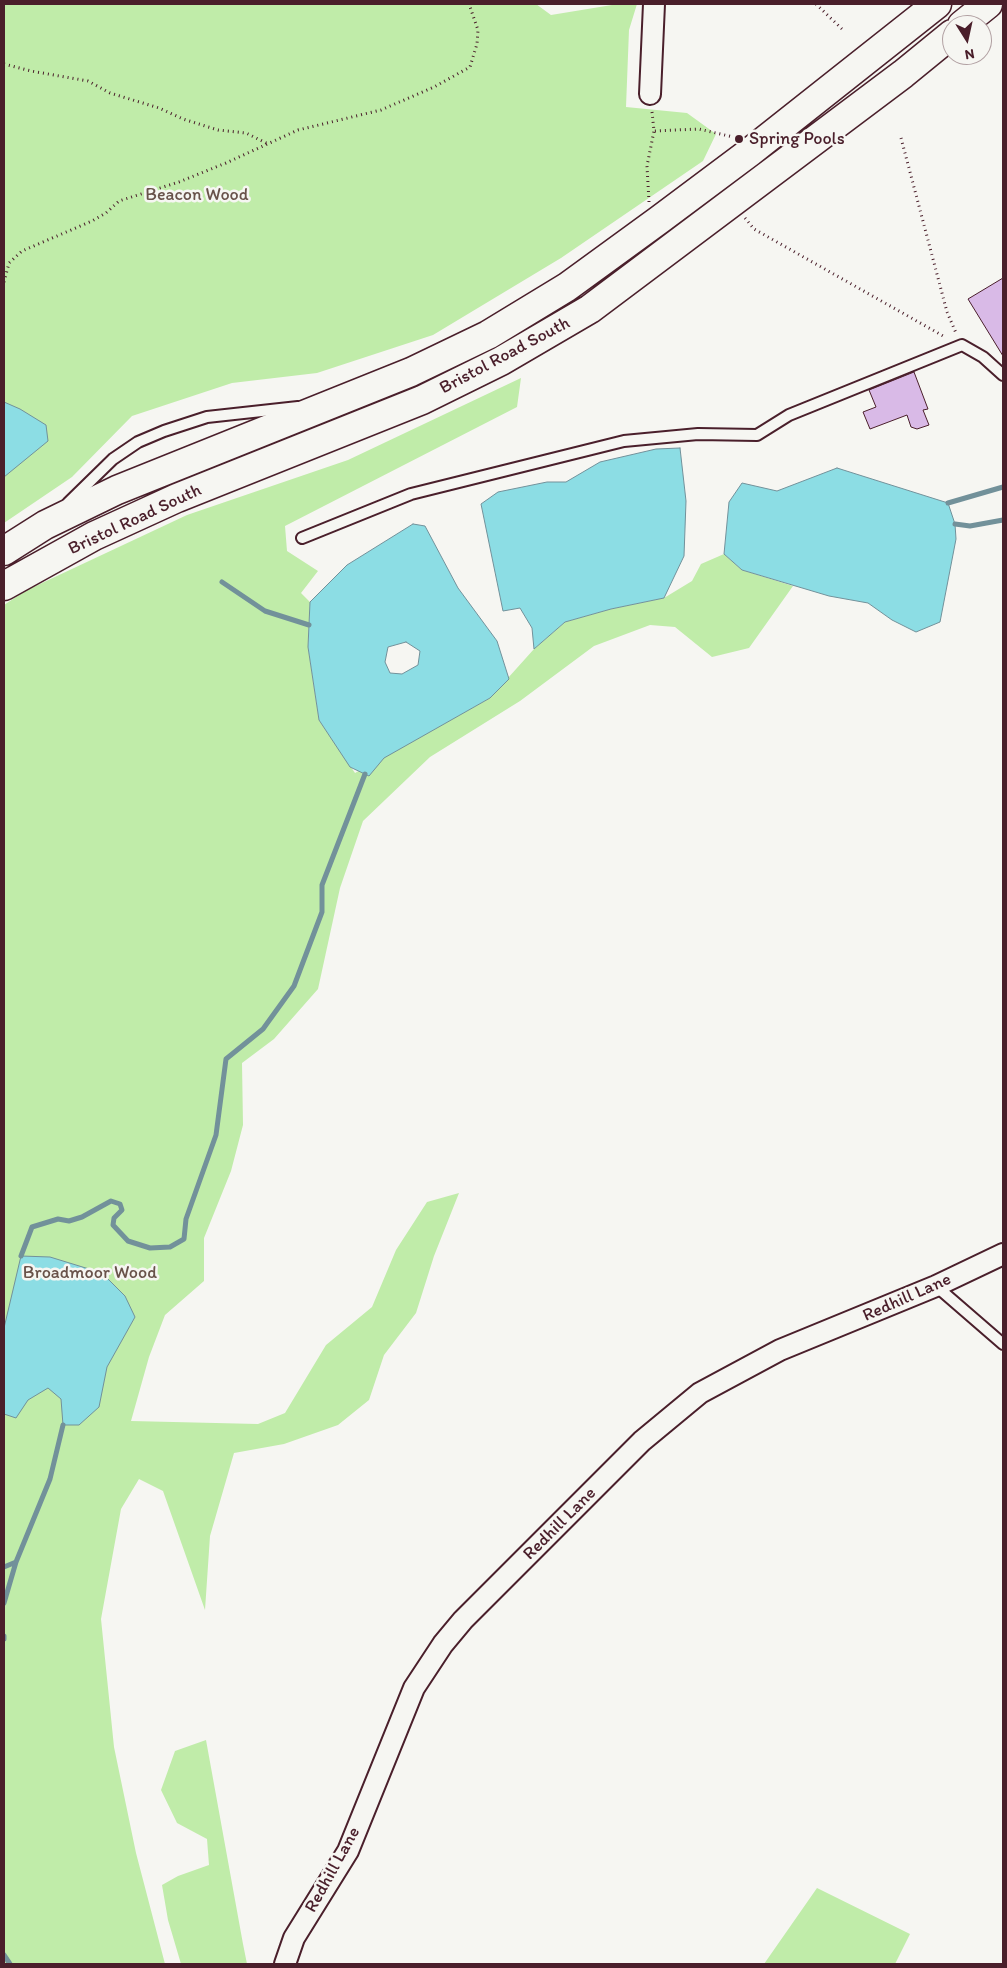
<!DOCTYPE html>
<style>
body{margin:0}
#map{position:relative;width:1007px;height:1968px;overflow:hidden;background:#f6f6f2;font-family:Itim,sans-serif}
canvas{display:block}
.frame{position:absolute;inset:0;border:5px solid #4a1f2b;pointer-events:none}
.north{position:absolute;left:942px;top:15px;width:50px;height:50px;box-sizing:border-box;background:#f6f6f2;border:1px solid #b1a0a2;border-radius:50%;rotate:170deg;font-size:14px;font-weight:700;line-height:20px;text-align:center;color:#4a1f2b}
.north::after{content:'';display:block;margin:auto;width:18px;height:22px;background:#4a1f2b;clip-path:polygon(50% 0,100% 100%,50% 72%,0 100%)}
</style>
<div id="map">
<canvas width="1007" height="1968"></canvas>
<div class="frame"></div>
<div class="north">N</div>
</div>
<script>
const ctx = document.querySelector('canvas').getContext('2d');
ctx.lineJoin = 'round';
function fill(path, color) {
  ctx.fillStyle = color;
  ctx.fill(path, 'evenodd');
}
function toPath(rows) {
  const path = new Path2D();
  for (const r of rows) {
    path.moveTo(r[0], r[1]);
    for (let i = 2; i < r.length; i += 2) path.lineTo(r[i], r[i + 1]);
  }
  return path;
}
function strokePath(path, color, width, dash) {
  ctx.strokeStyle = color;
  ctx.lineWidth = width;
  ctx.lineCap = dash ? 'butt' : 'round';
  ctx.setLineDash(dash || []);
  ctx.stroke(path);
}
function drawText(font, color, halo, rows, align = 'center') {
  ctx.font = font + ' Itim,sans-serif';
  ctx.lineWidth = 5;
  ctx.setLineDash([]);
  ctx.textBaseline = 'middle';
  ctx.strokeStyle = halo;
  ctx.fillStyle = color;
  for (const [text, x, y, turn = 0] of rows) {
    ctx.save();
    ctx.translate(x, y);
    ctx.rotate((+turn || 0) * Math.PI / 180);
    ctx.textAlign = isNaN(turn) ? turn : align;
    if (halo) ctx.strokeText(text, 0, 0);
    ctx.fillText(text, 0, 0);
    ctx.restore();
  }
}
const green = toPath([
 [4,4,536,4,551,15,618,4,637,4,629,30,626,107,687,113,716,134,703,161,561,258,433,335,317,373,232,383,132,416,72,477,4,523],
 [521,378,517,407,285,526,287,551,318,571,301,593,310,602,308,647,319,720,355,773,490,698,534,649,565,622,611,609,664,598,692,581,701,564,724,554,742,570,793,586,749,648,712,657,675,627,650,625,594,646,520,701,430,757,363,821,340,888,318,989,274,1039,242,1063,243,1125,231,1171,204,1238,204,1281,165,1315,149,1357,131,1421,258,1424,285,1413,326,1345,372,1307,396,1250,427,1202,459,1193,434,1256,416,1313,384,1355,369,1400,338,1425,284,1444,234,1453,210,1536,205,1610,163,1491,139,1479,121,1509,101,1619,114,1747,136,1853,165,1964,4,1964,4,605,25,591,187,515,348,460],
 [206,1740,243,1944,247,1964,181,1964,168,1920,162,1885,178,1876,209,1865,207,1839,177,1823,161,1790,175,1751],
 [817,1888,910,1934,895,1964,764,1964]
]);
const water = toPath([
 [4,402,20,409,46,425,48,441,4,477,4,402],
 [680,448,686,501,684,556,664,598,611,609,565,622,534,649,532,628,520,608,503,611,481,504,498,492,547,482,566,482,600,462,656,449,680,448],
 [837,468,948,503,955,524,956,539,940,622,916,632,892,620,868,603,829,596,742,570,724,554,729,502,742,483,777,491,837,468],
 [413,524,425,526,458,588,497,641,509,679,490,698,384,758,369,776,350,767,319,720,308,647,310,602,347,565,413,524],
 [406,642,420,651,418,665,402,674,390,673,385,662,388,647,406,642],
 [21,1256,50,1257,102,1273,125,1296,135,1317,107,1367,99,1407,79,1425,63,1425,61,1399,48,1388,28,1400,16,1418,4,1414,4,1328,21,1256]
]);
const stream = toPath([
 [948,503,1003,487],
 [955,524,970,526,1003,520],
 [222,582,265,611,309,625],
 [21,1256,32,1227,58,1219,69,1221,82,1217,111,1201,120,1204,122,1210,114,1218,113,1225,128,1241,150,1248,170,1247,184,1239,186,1219,216,1135,226,1059,263,1029,294,986,322,912,322,885,365,774],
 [4,1567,16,1562],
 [4,1603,16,1562,50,1479,63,1425],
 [4,1636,4,1639],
 [4,1955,10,1964]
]);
const building = toPath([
 [1003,278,1003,356,968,299,1003,278],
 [914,372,928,409,923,410,929,425,917,429,911,427,907,415,870,429,863,412,876,407,869,390,914,372]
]);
const path = toPath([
 [816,4,842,29],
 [4,64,31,71,88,81,110,93,159,108,183,119,218,130,246,133,268,144],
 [652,112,654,131,699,129,733,137],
 [901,138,947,312,956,333],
 [649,202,647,166,654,131],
 [745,218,754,229,945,337],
 [4,282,9,263,22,251,92,221,106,213,119,201,179,182,226,163,298,130,381,110,434,87,470,67,477,44,478,30,469,4]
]);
const service = toPath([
 [68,503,113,459,138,442,164,431,207,417,298,407],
 [302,538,411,494,624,441,698,434,757,435,789,415,962,345,983,357,1003,375],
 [936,1286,1003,1344]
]);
const minor = toPath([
 [650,94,654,4],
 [285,1964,294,1938,348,1851,414,1688,443,1644,463,1620,642,1441,700,1393,780,1350,936,1286,1003,1254]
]);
const trunk = toPath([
 [962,25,988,4],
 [4,551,45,525,117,490,411,372,488,335,567,287,659,220,750,152,937,4],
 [4,586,94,536,177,498,422,400,501,361,590,309,903,74,952,34]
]);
const markers = [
 [739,139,5,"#4a1f2b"]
];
const poiNames = [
 ["Spring Pools",749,139]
];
const parkNames = [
 ["Beacon Wood",197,195],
 ["Broadmoor Wood",90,1273]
];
const streetNames = [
 ["Bristol Road South",505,356,-28],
 ["Bristol Road South",135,520,-25],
 ["Redhill Lane",907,1298,-24],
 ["Redhill Lane",560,1524,-45],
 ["Redhill Lane",333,1870,-61]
];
fill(green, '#c0eca9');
fill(water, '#8cdde4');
strokePath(water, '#72919a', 1);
strokePath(stream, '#72919a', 5);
fill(building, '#d9bae7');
strokePath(building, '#4a1f2b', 1);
strokePath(service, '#4a1f2b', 14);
strokePath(minor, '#4a1f2b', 24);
strokePath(trunk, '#4a1f2b', 31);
strokePath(path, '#4a1f2b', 3, [1, 4]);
strokePath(service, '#f6f6f2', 10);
strokePath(minor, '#f6f6f2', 20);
strokePath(trunk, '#f6f6f2', 28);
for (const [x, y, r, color] of markers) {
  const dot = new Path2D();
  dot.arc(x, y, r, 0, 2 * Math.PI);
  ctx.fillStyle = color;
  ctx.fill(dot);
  strokePath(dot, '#f6f6f2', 2);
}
drawText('18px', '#4a1f2b', '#f6f6f2', poiNames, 'left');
drawText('18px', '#68524a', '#f6f6f2', parkNames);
drawText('18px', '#4a1f2b', '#f6f6f2', streetNames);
</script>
